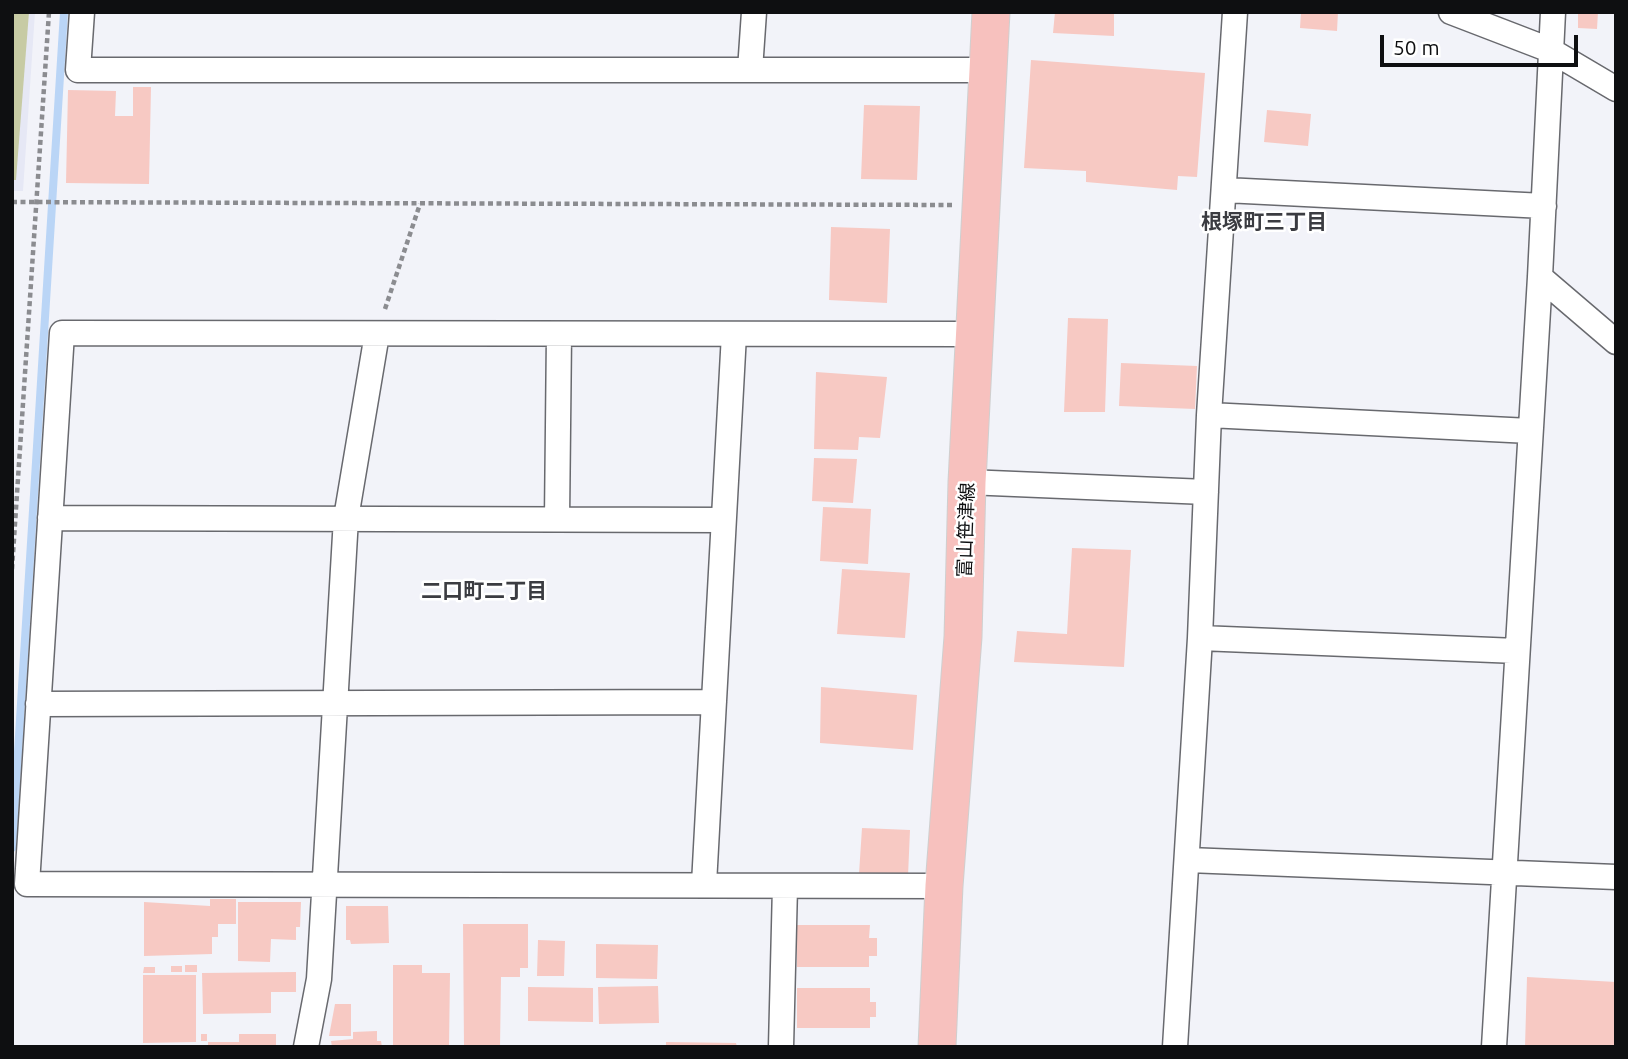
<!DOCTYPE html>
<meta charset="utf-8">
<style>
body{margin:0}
#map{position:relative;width:1628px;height:1059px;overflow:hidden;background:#f2f3f9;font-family:Ubuntu,sans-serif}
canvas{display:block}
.frame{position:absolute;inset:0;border:14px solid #0e0f11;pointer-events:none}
.scale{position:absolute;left:1380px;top:35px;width:198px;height:32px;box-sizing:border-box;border:4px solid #0e0f11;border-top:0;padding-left:9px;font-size:21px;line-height:24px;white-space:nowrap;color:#0e0f11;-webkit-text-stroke:5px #fff;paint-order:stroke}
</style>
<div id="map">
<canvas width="1628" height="1059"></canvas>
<div class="frame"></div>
<div class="scale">50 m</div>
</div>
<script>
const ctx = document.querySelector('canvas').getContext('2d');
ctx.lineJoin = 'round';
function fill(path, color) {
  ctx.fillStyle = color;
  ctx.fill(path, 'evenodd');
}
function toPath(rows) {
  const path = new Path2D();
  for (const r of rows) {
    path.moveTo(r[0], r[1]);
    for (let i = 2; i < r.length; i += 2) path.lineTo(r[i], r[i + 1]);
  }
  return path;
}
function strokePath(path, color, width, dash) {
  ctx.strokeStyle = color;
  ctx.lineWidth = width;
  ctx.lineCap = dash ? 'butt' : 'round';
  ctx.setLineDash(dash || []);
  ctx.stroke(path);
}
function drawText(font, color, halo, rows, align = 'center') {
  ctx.font = font + ' Ubuntu,"Noto Sans JP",sans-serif';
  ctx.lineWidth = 5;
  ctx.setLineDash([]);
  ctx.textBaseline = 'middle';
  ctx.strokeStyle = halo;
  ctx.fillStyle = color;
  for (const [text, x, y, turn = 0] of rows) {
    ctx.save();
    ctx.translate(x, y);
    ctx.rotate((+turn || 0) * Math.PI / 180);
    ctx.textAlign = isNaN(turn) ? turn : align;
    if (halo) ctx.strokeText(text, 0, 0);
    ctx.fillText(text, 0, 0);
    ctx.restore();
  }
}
const built = toPath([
 [12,12,35,12,23,191,12,191]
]);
const green = toPath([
 [12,12,29,12,16,180,12,180]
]);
const stream = toPath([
 [12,848,64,12]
]);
const building = toPath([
 [1055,12,1114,12,1114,36,1053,33],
 [1301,12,1338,12,1337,31,1300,28],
 [1578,12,1598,12,1597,29,1578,28],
 [1031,60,1205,73,1197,177,1178,176,1177,190,1086,182,1086,171,1024,168],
 [133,87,151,87,149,184,66,183,68,90,116,91,115,116,133,116],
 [864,105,920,106,917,180,861,179],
 [1267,110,1311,114,1308,146,1264,142],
 [831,227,890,229,887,303,829,300],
 [1068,318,1108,319,1105,412,1064,412],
 [1121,363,1197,366,1195,409,1119,406],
 [816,372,887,377,880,438,859,437,858,450,814,449],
 [814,458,857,459,853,503,812,501],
 [823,507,871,509,868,564,820,561],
 [1072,548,1131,550,1124,667,1014,662,1017,631,1067,634],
 [842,569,910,573,905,638,837,634],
 [821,687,917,695,913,750,820,743],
 [862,828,910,830,908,876,859,874],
 [210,899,236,899,236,924,218,924,218,937,212,937,212,954,144,956,144,902,210,906],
 [238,902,301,902,300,927,296,927,296,940,271,939,270,962,238,961],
 [346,906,388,906,389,943,351,944,350,940,346,940],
 [463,924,528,924,528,968,520,968,520,977,501,977,500,1047,464,1047],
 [797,925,870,925,869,938,877,938,877,956,869,956,869,967,797,967],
 [538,940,565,941,564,976,537,976],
 [596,944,658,945,657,979,596,978],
 [185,965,197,965,197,972,185,972],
 [393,965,422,965,422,973,450,973,449,1047,393,1047],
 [171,966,182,966,182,972,171,972],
 [144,967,155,967,155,973,143,973],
 [296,972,296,992,271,992,271,1013,203,1014,202,973],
 [143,975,196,975,196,1042,143,1043],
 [1527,977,1616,982,1616,1047,1525,1047],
 [658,986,659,1023,599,1024,598,987],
 [528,987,593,988,593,1022,528,1021],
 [797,988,870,988,870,1002,876,1002,876,1017,870,1017,870,1028,797,1028],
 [335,1004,351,1004,351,1036,329,1036],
 [377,1031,377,1041,381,1041,382,1047,332,1047,331,1041,353,1039,353,1032],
 [201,1034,207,1034,207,1041,201,1041],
 [239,1034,276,1034,276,1047,208,1047,208,1042,239,1042],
 [666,1042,736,1043,737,1047,666,1047]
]);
const path = toPath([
 [12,202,953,205],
 [385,309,420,204],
 [12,569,49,12]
]);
const street = toPath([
 [82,12,78,70,987,70],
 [1451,12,1550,50,1616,89],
 [750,70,754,12],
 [1225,190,1544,206],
 [1540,277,1616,342],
 [1209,415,1530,431],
 [967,482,1206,492],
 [50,518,723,520],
 [557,519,559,334],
 [1200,638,1517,651],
 [38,704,714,702],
 [1188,860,1616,877],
 [704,884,734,334],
 [944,886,27,884,62,333,976,334],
 [306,1047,319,979,346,518,377,334],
 [781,1047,785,886],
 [1175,1047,1200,638,1209,415,1235,12],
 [1494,1047,1540,277,1553,12]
]);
const primary = toPath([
 [937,1047,944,886,963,637,967,482,991,12]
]);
const streetNames = [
 ["富山笹津線",966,530,-88]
];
const neighbourhoodNames = [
 ["根塚町三丁目",1264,222],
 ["二口町二丁目",484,591]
];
fill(built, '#e6e8f5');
fill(green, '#c7cba4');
strokePath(stream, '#bad5f6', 8);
fill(building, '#f7c9c3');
strokePath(street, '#68696e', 27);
strokePath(primary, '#cfcfcf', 39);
strokePath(path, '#8b8c90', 4.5, [5, 3.5]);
strokePath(street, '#fff', 24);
strokePath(primary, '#f7c1be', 37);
drawText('19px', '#0e0f11', '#fff', streetNames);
drawText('bold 21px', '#3b3c41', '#fff', neighbourhoodNames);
</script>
